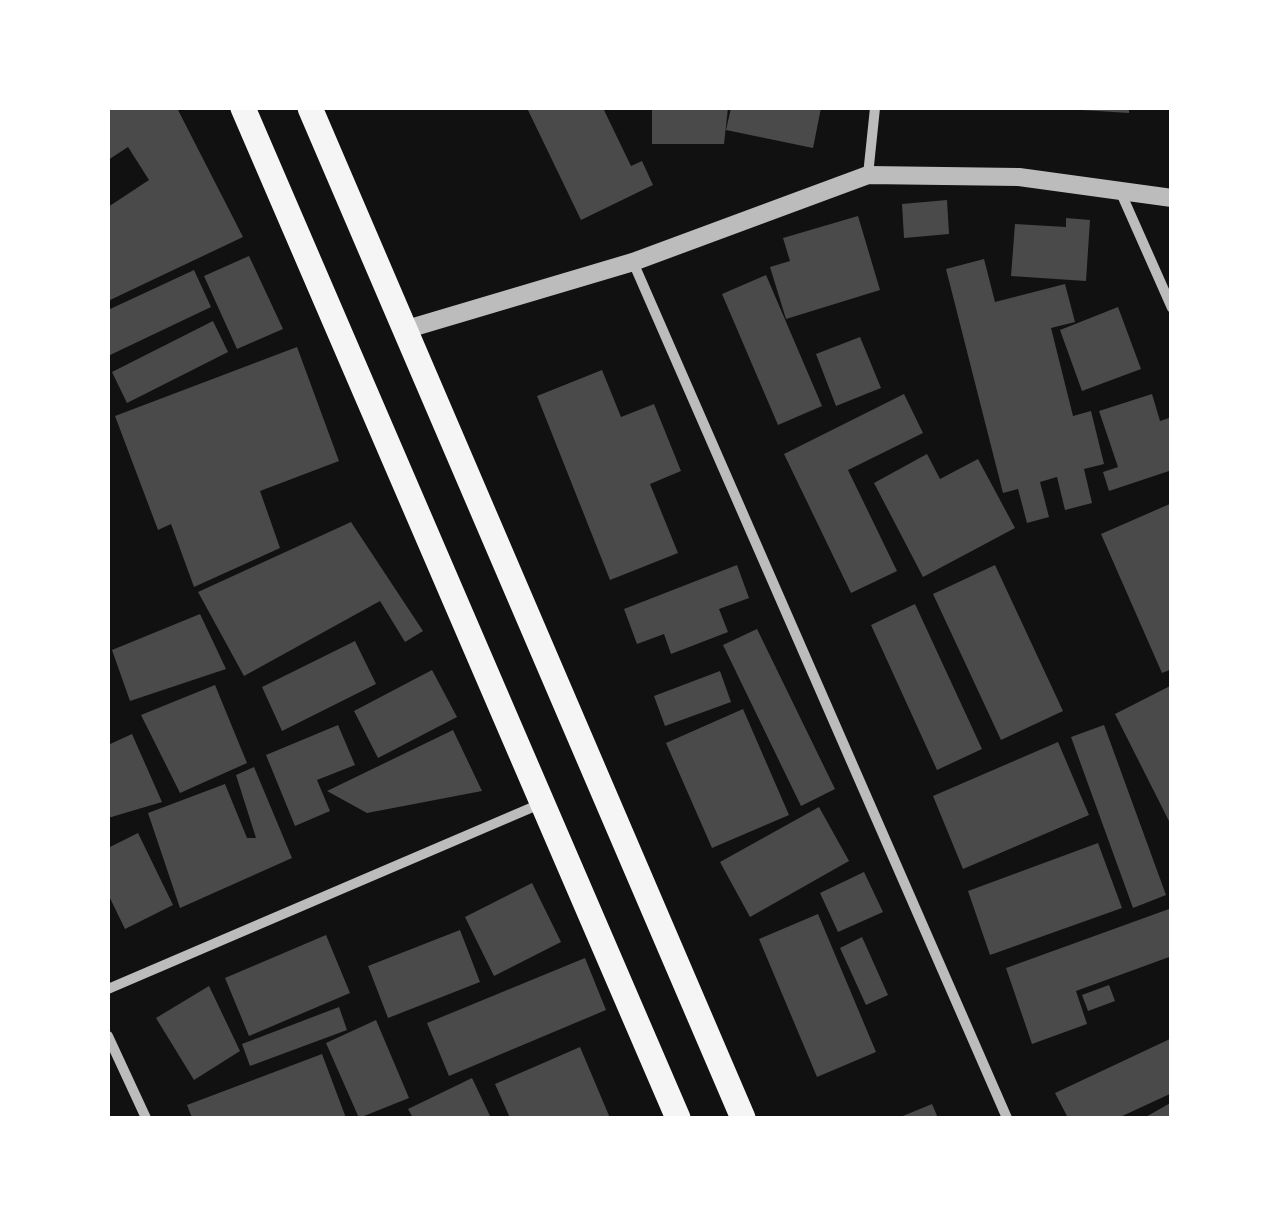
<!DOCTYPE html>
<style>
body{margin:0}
#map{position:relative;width:1279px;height:1226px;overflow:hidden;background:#111;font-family:"Asap Condensed",sans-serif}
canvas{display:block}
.frame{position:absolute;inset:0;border:110px solid #fff;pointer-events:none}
</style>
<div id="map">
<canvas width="1279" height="1226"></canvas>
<div class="frame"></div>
</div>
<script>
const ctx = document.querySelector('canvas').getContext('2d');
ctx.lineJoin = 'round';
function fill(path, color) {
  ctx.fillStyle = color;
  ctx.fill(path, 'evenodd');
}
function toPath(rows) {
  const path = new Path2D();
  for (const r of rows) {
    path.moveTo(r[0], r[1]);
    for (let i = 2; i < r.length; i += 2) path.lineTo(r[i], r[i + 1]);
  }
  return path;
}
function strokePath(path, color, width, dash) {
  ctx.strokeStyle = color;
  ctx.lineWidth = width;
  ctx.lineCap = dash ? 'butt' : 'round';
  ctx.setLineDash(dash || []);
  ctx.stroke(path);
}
const building = toPath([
 [108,108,177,108,243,237,108,301,108,207,149,180,128,147,108,160],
 [527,108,603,108,631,166,642,161,653,185,581,220],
 [652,108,728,108,724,144,652,144],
 [731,108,821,108,813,148,726,130],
 [1081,108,1129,108,1129,113,1081,110],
 [947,200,949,234,904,238,902,204],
 [858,216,880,290,786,319,770,267,790,261,783,238],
 [1066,218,1090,220,1086,281,1011,276,1015,224,1066,227],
 [249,256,283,329,237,349,204,276],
 [984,259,995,302,1065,284,1075,322,1051,328,1073,416,1091,411,1104,464,1084,469,1092,503,1065,510,1057,477,1040,482,1049,517,1027,523,1018,489,1003,493,946,269],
 [194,270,211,307,108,356,108,310],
 [766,275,822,406,778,425,722,294],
 [1118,307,1141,369,1082,391,1060,330],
 [213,321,228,352,127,403,112,372],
 [860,337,881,388,836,406,816,354],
 [297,347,339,461,260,491,280,548,194,587,171,524,158,530,115,416],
 [602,370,621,417,654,404,681,471,650,484,678,553,610,580,537,396],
 [904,394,923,433,848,470,897,571,851,593,784,454],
 [1152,394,1160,421,1172,417,1172,470,1109,491,1103,472,1118,467,1099,411],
 [927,454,940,479,978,459,1015,528,923,577,874,483],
 [1172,503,1172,669,1162,673,1101,534],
 [351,522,423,631,405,642,380,601,244,676,198,592],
 [737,565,749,598,719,609,728,632,671,654,664,634,637,644,624,609],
 [995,565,1063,711,1001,740,933,594],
 [915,604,982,749,937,770,871,625],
 [200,614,226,669,130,701,112,650],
 [757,629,835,789,801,806,723,645],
 [355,641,376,684,282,731,262,687],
 [432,670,457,717,378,758,354,711],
 [720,671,731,702,665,726,654,696],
 [215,685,247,763,180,793,141,715],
 [1172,685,1172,827,1115,714],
 [743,709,789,815,712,848,666,743],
 [338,725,355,765,317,780,330,811,295,826,266,755],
 [1104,725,1166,895,1133,908,1071,737],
 [453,730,482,791,367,813,327,791],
 [132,734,162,802,108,818,108,745],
 [1058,742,1089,815,963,869,933,796],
 [254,767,292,858,180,908,148,813,225,784,247,838,256,838,236,775],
 [819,807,849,861,750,917,720,862],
 [138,833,173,905,125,929,108,894,108,848],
 [1098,843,1122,908,990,955,968,891],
 [864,872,883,912,838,932,820,893],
 [532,883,561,942,494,976,465,917],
 [1169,909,1172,956,1076,991,1087,1024,1032,1044,1006,968],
 [818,914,876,1052,817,1077,759,939],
 [460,930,480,982,388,1018,368,966],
 [326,935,350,993,249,1036,225,978],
 [862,937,888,995,866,1005,840,948],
 [585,958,606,1010,449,1076,427,1023],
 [1109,985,1115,1001,1088,1011,1082,995],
 [209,986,240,1051,194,1080,156,1018],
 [339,1007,347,1030,250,1066,242,1044],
 [376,1020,409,1098,359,1118,326,1043],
 [1172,1038,1172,1093,1118,1118,1068,1118,1055,1093],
 [580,1047,610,1118,510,1118,495,1084],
 [322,1054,346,1118,192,1118,187,1105],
 [472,1078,491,1118,413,1118,408,1109],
 [1172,1102,1172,1118,1144,1118],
 [932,1104,938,1118,898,1118]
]);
const minor = toPath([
 [868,175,875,108],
 [1121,193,1172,308],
 [633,262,1007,1118],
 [108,989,540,804],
 [108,1036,146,1118]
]);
const tertiary = toPath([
 [404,330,633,262,868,175,1019,177,1172,198]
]);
const primary = toPath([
 [243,108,678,1118],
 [310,108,743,1118]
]);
fill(building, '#4a4a4a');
strokePath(minor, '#bcbcbc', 10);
strokePath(tertiary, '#bcbcbc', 18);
strokePath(primary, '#f5f5f5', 25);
</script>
